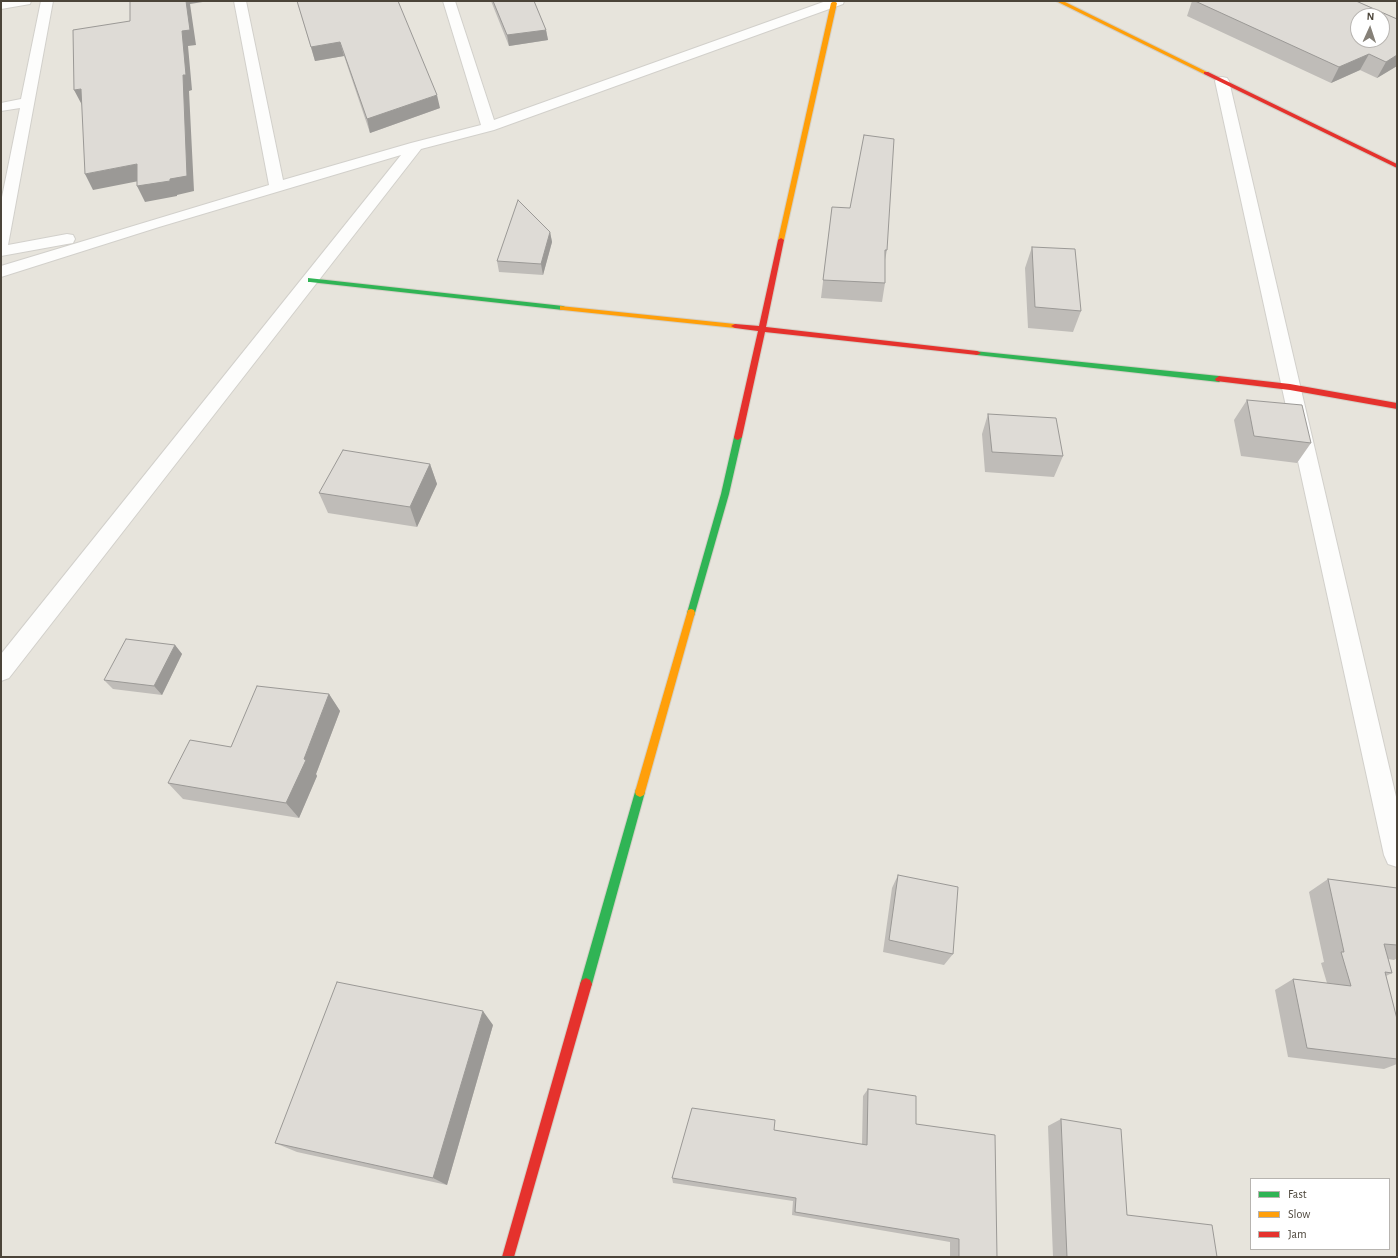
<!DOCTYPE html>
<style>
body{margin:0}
#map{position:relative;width:1398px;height:1258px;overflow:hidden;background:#f4f2ee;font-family:"Alegreya Sans",sans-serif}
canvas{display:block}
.frame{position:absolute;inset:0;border:2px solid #4b4439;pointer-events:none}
.legend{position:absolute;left:1250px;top:1178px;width:140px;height:72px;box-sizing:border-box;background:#fff;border:1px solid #b7b4b0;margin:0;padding:5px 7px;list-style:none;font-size:12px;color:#4b4439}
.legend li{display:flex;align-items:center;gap:8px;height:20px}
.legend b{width:20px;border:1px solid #b7b4b0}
.north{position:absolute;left:1350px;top:8px;width:40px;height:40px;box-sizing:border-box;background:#fff;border:1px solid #b7b4b0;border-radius:50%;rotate:3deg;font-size:11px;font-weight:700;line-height:16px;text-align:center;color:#4b4439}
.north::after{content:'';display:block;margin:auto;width:14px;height:18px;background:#868178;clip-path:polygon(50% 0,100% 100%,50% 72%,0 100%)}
</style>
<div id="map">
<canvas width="1398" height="1258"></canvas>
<div class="frame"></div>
<ul class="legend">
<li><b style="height:5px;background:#30b455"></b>Fast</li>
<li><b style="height:5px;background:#ff9f0a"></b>Slow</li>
<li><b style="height:5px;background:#e5322d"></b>Jam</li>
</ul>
<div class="north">N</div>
</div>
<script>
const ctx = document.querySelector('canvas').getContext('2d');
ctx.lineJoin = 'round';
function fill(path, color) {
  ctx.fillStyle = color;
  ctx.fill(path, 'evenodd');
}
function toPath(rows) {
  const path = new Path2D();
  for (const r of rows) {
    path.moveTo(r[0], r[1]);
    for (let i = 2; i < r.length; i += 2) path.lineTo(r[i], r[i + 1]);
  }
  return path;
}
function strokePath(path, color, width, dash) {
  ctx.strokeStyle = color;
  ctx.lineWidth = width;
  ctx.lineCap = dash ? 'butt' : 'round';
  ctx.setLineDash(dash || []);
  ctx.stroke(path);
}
const residential = toPath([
 [1,1,1397,1,1397,1257,1,1257],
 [1358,16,1382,16,1382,40,1358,40],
 [1251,1179,1389,1179,1389,1249,1251,1249]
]);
const street = toPath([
 [1,1,31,1,30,4,1,9,1,1],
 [41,1,53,1,8,245,67,234,73,235,75,239,73,243,67,244,1,256,1,202,20,108,1,111,1,103,21,99,41,1],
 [234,1,246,1,283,180,411,143,481,125,443,1,455,1,494,120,826,1,844,1,843,4,494,130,421,149,9,678,1,681,1,654,401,155,159,227,1,277,1,266,269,185,234,1],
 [1222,77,1227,78,1229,81,1397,801,1397,867,1388,864,1384,855,1215,81,1217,78,1222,77]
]);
const fast = toPath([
 [308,278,563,306,567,308,563,310,310,282,308,282,308,278],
 [974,351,1219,376,1223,379,1219,382,977,355,973,353,974,351],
 [738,434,742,437,729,494,695,613,694,616,691,617,688,616,687,613,721,494,734,437,738,434],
 [640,787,644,789,645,792,592,984,590,988,586,990,582,988,580,984,635,792,636,789,640,787]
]);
const slow = toPath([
 [834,1,837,3,784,240,781,242,778,240,831,3,834,1],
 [1056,1,1063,1,1209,73,1204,74,1056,1],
 [560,306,735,324,739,326,735,328,563,310,560,310,560,306],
 [691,609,694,610,695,613,645,792,644,795,640,797,636,795,635,792,687,613,688,610,691,609]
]);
const jam = toPath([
 [1204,72,1208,72,1397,164,1397,168,1204,74,1204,72],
 [781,238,784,240,766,327,977,351,981,353,977,355,765,332,742,437,738,440,735,439,734,437,758,331,735,328,731,326,735,324,759,326,778,240,781,238],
 [1219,376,1290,384,1397,403,1397,409,1290,390,1216,381,1215,379,1219,376],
 [586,978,590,980,592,984,514,1257,502,1257,580,984,582,980,586,978]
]);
const wall = toPath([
 [297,1,440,108,370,133,344,56,315,61],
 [491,1,534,1,546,30,548,40,509,46],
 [1192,1,1360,1,1359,2,1397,19,1397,66,1377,78,1360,70,1331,83,1187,16],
 [832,207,887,250,885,260,885,283,882,302,821,298],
 [550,232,552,242,543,275,499,272,497,261],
 [1032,247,1081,311,1073,332,1028,328,1025,268],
 [1247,400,1311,443,1297,463,1241,456,1234,420],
 [988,414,1063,456,1054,477,985,472,982,434],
 [430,464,437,484,417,527,328,513,319,493],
 [175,645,182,654,162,695,113,689,104,680],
 [329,694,340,711,316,774,317,776,299,818,183,799,168,783,231,747],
 [898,875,953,954,944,965,883,952,892,888],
 [1328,879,1397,888,1397,958,1394,960,1388,959,1392,973,1386,976,1397,1019,1397,1064,1384,1069,1288,1057,1275,990,1293,979,1327,983,1321,963,1324,962,1309,892],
 [493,1025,447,1185,297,1152,275,1143],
 [868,1089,916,1124,997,1257,950,1257,950,1242,792,1215,793,1201,673,1183,672,1178,774,1130,862,1144,863,1096],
 [1061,1119,1127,1215,1217,1257,1053,1257,1048,1126]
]);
const shadedWall = toPath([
 [186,1,209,1,190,4,196,45,188,46,192,90,189,91,194,191,177,195,177,196,145,202,137,186,183,75,182,31],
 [546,30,548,40,509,46,507,35],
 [340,42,344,56,315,61,311,47],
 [1369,54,1360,70,1331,83,1339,67],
 [1397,55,1397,66,1377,78,1386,62],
 [81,89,82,105,74,90],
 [437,95,440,108,370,133,367,119],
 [137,164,144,180,93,190,85,174],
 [550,232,552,242,543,275,541,264],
 [430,464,437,484,417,527,410,507],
 [175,645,182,654,162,695,154,686],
 [329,694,340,711,316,774,317,776,299,818,286,803,304,759],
 [483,1011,493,1025,447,1185,433,1178]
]);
const building = toPath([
 [130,1,186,1,190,30,182,31,186,75,183,75,187,176,170,179,170,181,137,186,137,164,85,174,81,89,74,90,73,30,130,21,130,1],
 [297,1,398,1,437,95,367,119,340,42,311,47,297,1],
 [493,1,534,1,546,30,507,35,493,1],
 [1195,1,1356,1,1397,19,1397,55,1386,62,1369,54,1339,67,1195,1],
 [1358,16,1382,16,1382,40,1358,40,1358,16],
 [864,135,894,139,887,250,885,250,885,283,823,280,832,207,850,208,864,135],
 [518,200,550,232,541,264,497,261,518,200],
 [1032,247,1075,249,1081,311,1035,307,1032,247],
 [1247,400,1302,405,1311,443,1254,436,1247,400],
 [988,414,1056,418,1063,456,992,452,988,414],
 [343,450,430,464,410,507,319,493,343,450],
 [126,639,175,645,154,686,104,680,126,639],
 [257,686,329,694,304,759,306,760,286,803,168,783,190,740,231,747,257,686],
 [898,875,958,887,953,954,889,940,898,875],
 [1328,879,1397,888,1397,945,1384,944,1392,973,1385,972,1397,1019,1397,1059,1307,1048,1293,979,1351,986,1341,952,1344,952,1328,879],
 [337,982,483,1011,433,1178,275,1143,337,982],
 [868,1089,916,1096,916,1124,995,1135,997,1257,959,1257,959,1239,795,1212,796,1198,672,1178,692,1108,775,1120,774,1130,867,1145,868,1089],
 [1061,1119,1121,1129,1127,1215,1212,1225,1217,1257,1067,1257,1061,1119]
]);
fill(residential, '#e7e4dc');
strokePath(street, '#d2d0cb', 2);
strokePath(fast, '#d3cfc5', 2);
strokePath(slow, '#d3cfc5', 2);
strokePath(jam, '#d3cfc5', 2);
fill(street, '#fdfdfc');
fill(fast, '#30b455');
fill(slow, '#ff9f0a');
fill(jam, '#e5322d');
fill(wall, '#bfbcb8');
fill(shadedWall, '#9b9996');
fill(building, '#dedbd6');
strokePath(building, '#9b9996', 1);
</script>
